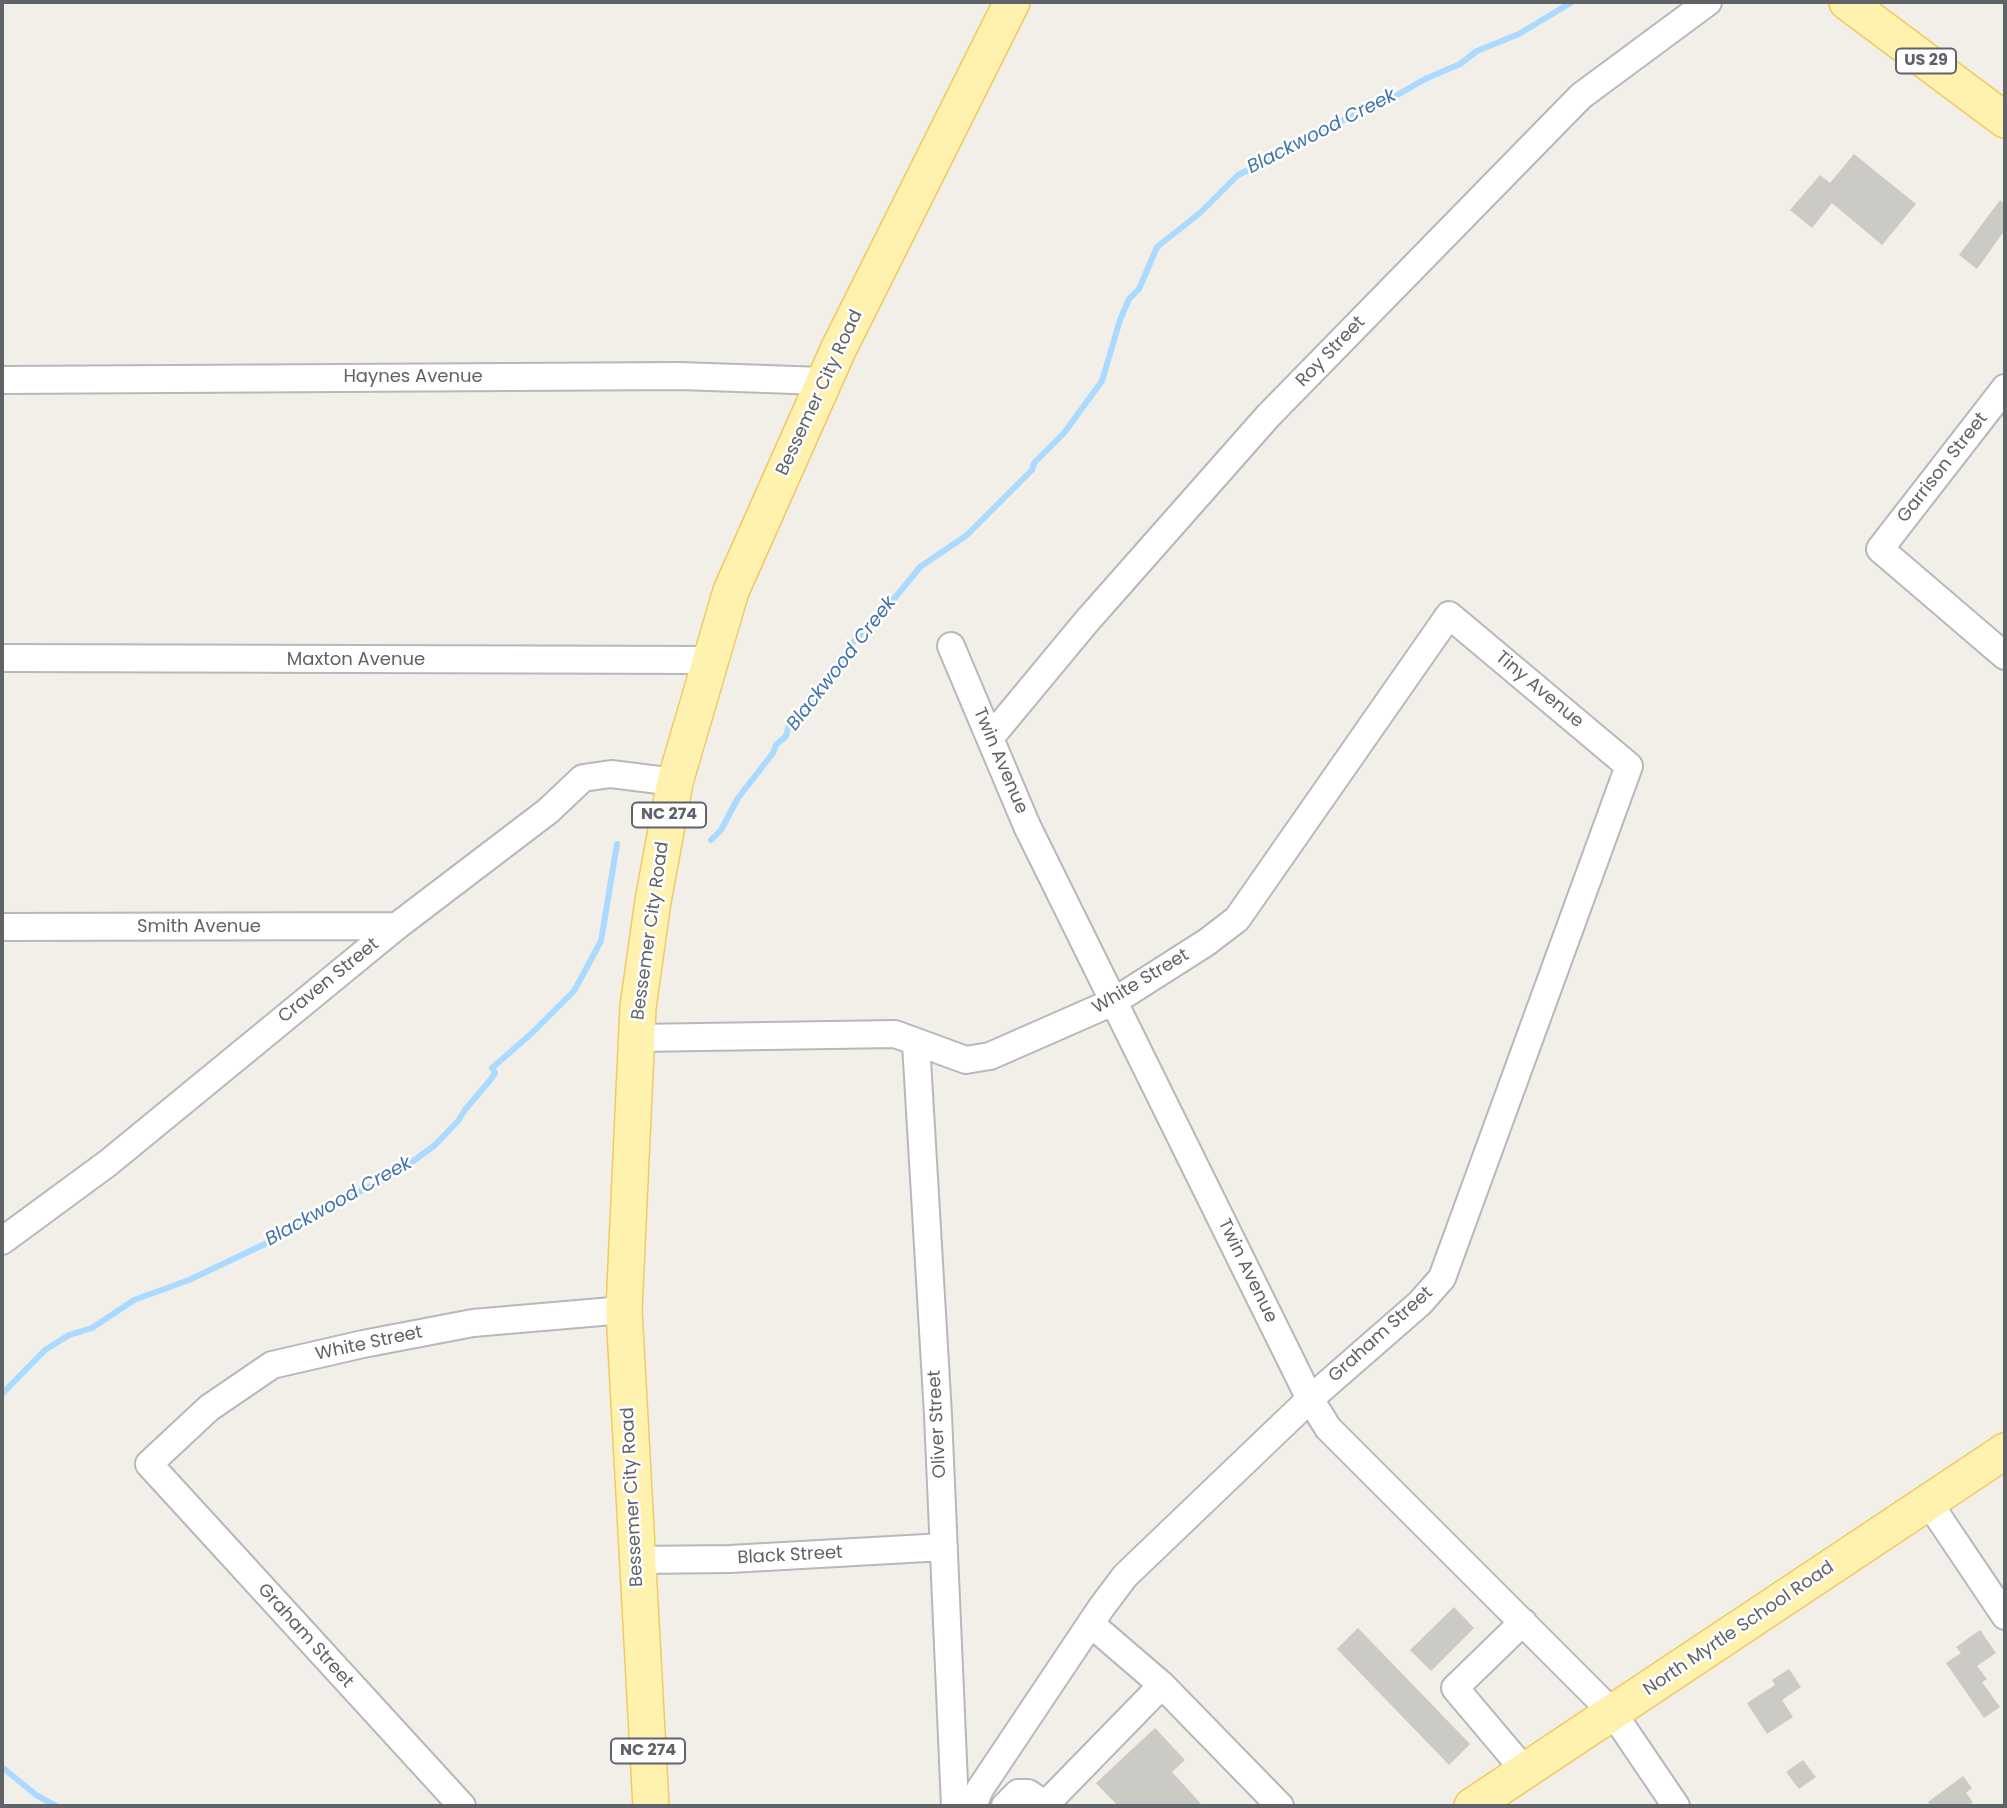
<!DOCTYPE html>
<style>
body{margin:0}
#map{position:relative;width:2007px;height:1808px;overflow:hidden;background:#f1efe8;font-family:Poppins,sans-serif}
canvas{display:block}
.frame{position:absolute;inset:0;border:4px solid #5f6368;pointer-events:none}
</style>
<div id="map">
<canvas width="2007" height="1808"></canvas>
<div class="frame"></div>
</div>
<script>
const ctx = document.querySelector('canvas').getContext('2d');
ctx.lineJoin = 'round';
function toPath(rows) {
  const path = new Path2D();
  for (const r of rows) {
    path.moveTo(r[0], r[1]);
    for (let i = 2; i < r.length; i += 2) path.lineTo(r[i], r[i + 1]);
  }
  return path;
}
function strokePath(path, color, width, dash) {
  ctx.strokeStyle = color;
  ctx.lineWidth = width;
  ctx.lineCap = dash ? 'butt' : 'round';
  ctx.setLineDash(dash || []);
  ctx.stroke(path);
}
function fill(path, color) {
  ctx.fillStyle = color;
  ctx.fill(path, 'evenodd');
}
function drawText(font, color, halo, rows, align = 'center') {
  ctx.font = font + ' Poppins,sans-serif';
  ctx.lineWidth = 5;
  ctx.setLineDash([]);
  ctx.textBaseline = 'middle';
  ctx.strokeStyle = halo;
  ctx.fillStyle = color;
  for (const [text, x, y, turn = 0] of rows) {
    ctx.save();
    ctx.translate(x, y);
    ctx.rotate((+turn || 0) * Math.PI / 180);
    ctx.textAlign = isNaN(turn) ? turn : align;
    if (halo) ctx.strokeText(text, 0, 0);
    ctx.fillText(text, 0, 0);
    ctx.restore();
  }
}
const stream = toPath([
 [711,840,721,830,738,798,773,753,776,745,786,736,788,728,823,688,855,640,889,605,920,567,967,535,1032,470,1034,463,1064,433,1102,381,1120,320,1129,299,1139,289,1157,247,1201,212,1238,175,1288,150,1318,131,1353,116,1358,111,1387,101,1425,79,1460,64,1477,51,1519,34,1572,2],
 [2,1394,45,1350,69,1335,92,1328,134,1300,189,1280,286,1234,323,1211,338,1206,355,1194,395,1174,405,1164,412,1162,435,1145,458,1121,465,1110,491,1079,495,1073,492,1068,532,1033,574,991,601,941,617,844],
 [2,1767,36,1795,56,1806]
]);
const building = toPath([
 [1854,154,1916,204,1882,245,1832,203,1812,228,1790,210,1820,175,1830,183],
 [2000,200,2005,204,2005,230,1977,269,1959,255],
 [1454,1607,1474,1628,1431,1671,1410,1650],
 [1358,1628,1470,1744,1449,1765,1337,1649],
 [1980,1630,1996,1653,1977,1666,1987,1679,1982,1682,2000,1707,1984,1718,1946,1663,1961,1653,1956,1647],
 [1789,1669,1801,1687,1782,1700,1793,1717,1767,1734,1747,1703,1775,1685,1772,1680],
 [1155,1728,1185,1760,1172,1772,1203,1806,1118,1806,1096,1783],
 [1803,1760,1816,1777,1799,1789,1786,1772],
 [1963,1776,1972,1788,1966,1793,1973,1802,1968,1806,1931,1806,1928,1802]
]);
const minor = toPath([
 [2,380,680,376,823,381],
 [2005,388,1880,549,2005,656],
 [951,646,1027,826,1310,1399,1328,1428,1613,1713,1676,1806],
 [2,658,710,660],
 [990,738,1087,621,1268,416,1581,96,1708,2],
 [2,927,397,926],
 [637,1038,895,1034,966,1060,990,1056,1113,1002,1207,942,1237,919,1449,615,1629,766,1442,1278,1420,1303,1310,1399,1125,1576,1101,1608,980,1789,973,1806],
 [916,1043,938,1415,955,1806],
 [2,1241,108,1163,397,926,548,811,583,778,611,774,675,782],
 [1929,1503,2005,1616],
 [636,1560,730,1559,944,1547],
 [1523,1622,1455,1688,1525,1771],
 [1091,1624,1162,1685,1280,1806],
 [1046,1804,1162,1685],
 [462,1806,149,1464,209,1408,272,1365,363,1344,473,1323,624,1310],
 [1005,1806,1018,1793,1028,1793,1047,1806]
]);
const major = toPath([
 [1847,2,2005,120],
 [651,1806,624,1310,638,1007,653,901,675,782,731,591,838,350,1012,2],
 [1472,1806,2005,1451]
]);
const shields = [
 [1926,61,60],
 [669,815,74],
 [648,1751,74]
];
const shieldNames = [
 ["US 29",1926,61],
 ["NC 274",669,815],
 ["NC 274",648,1751]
];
const streetNames = [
 ["Roy Street",1331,352,-46],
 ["Haynes Avenue",413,377],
 ["Bessemer City Road",820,393,-65],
 ["Garrison Street",1943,468,-52],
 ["Maxton Avenue",356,660],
 ["Tiny Avenue",1539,690,40],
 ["Twin Avenue",1000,761,67],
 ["Smith Avenue",199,927],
 ["Bessemer City Road",651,931,-82],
 ["Craven Street",329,981,-39],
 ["White Street",1141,982,-31],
 ["Twin Avenue",1247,1271,64],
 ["Graham Street",1381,1335,-42],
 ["White Street",369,1344,-12],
 ["Oliver Street",938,1424,-93],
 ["Bessemer City Road",633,1497,-93],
 ["Black Street",790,1556,-3],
 ["North Myrtle School Road",1739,1629,-34],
 ["Graham Street",305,1636,48]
];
const waterNames = [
 ["Blackwood Creek",1322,132,-27],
 ["Blackwood Creek",842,664,-52],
 ["Blackwood Creek",339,1202,-29]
];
strokePath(stream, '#aadaff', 6);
fill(building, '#cccac5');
strokePath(minor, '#b5b8bc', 30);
strokePath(major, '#f2c960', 38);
strokePath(minor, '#fff', 26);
strokePath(major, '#fff2af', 35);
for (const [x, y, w] of shields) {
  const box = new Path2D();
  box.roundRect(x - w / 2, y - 12.5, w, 25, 5);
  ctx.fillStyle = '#fff';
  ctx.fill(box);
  strokePath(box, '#5f6368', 2);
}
drawText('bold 16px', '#5f6368', null, shieldNames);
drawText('18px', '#5f6368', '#fff', streetNames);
drawText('italic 19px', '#4174aa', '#fff', waterNames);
</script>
